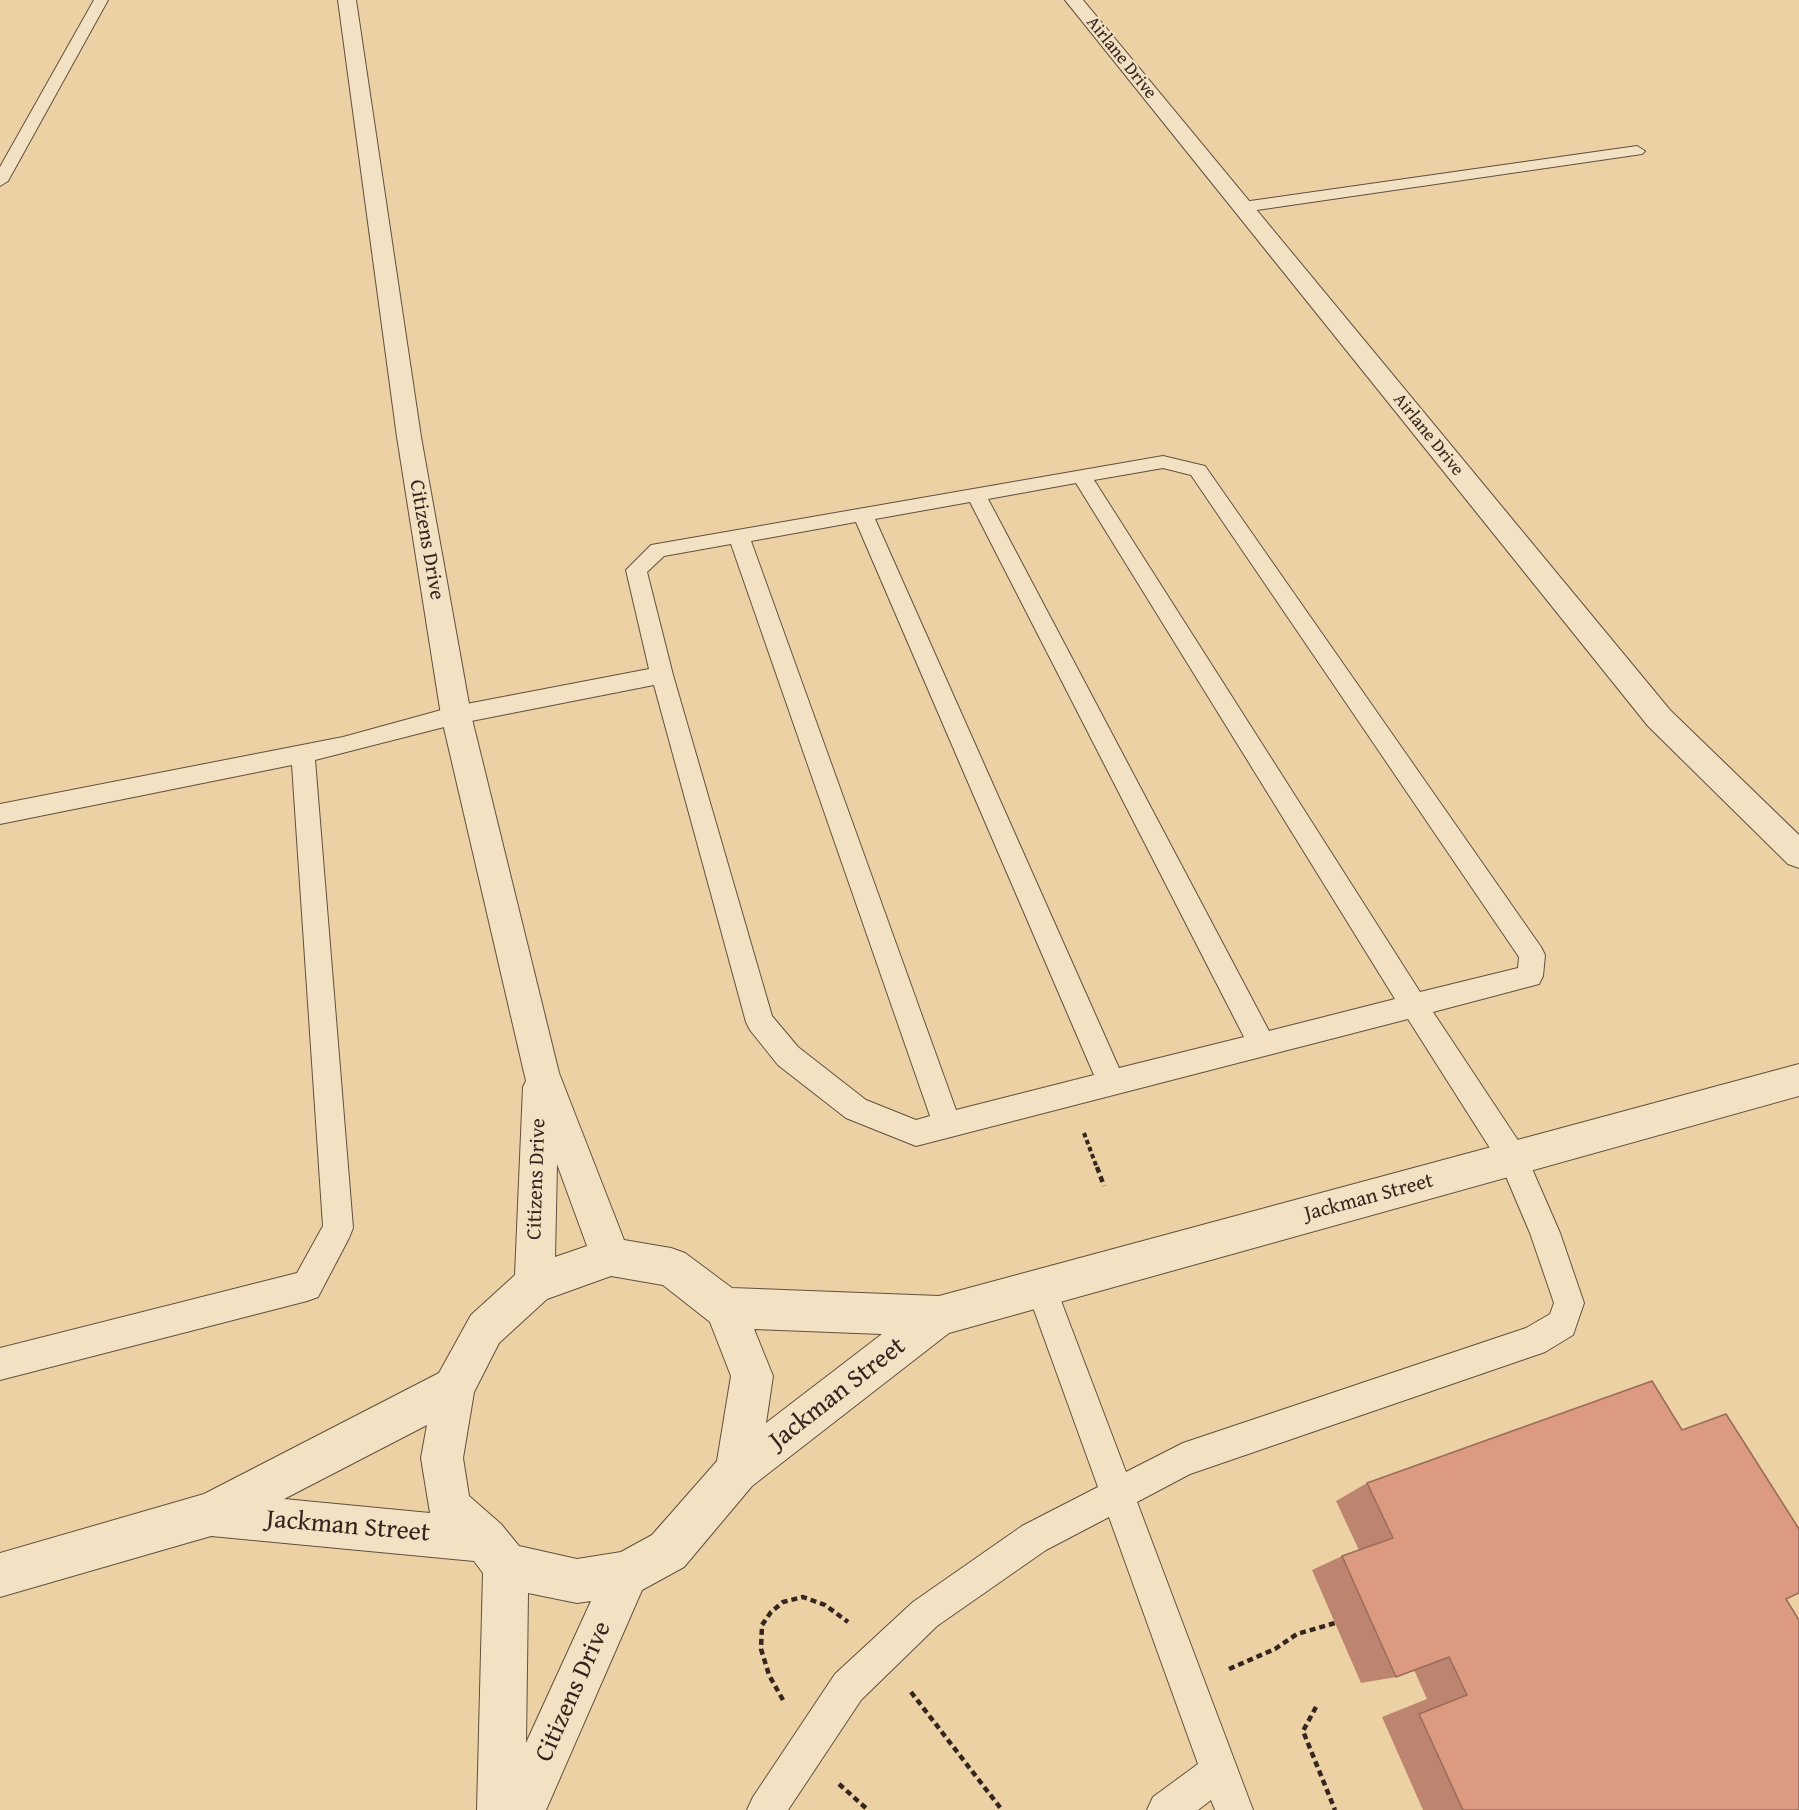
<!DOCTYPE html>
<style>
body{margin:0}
canvas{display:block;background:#ebd1a3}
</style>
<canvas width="1799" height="1810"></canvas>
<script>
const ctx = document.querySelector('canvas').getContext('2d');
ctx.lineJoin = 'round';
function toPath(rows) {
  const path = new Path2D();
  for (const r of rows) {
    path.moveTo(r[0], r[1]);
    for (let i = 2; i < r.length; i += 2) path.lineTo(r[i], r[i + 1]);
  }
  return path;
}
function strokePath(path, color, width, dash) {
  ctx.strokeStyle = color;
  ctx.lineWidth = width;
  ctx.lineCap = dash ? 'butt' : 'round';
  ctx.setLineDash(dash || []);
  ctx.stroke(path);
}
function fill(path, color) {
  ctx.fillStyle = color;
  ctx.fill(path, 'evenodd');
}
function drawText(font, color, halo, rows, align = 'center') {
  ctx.font = font + ' "Gentium Book Plus",serif';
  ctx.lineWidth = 4.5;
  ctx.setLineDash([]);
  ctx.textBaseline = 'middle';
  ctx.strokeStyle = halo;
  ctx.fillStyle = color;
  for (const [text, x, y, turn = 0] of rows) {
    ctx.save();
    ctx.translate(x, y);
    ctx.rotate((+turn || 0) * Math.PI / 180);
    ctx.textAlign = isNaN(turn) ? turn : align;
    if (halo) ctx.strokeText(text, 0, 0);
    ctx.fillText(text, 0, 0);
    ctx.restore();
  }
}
const pathFar1 = toPath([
 [1084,1133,1097,1168]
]);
const path = toPath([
 [1097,1167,1104,1186],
 [1229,1669,1275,1649,1297,1634,1335,1623],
 [911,1692,1002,1810],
 [783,1700,769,1675,761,1649,762,1625,771,1612,783,1602,803,1597,825,1605,848,1622],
 [1316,1707,1303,1731,1335,1810],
 [839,1784,868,1810]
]);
const service = toPath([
 [94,0,108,0,8,181,0,186,0,167,94,0],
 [1637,146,1645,151,1642,154,1243,212,1235,207,1243,202,1637,146],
 [1163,456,1205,466,1541,947,1545,955,1543,976,1539,984,1433,1012,1523,1148,1560,1233,1584,1303,1573,1335,1545,1352,1190,1474,1137,1502,1253,1810,1215,1810,1211,1800,1198,1810,1147,1810,1153,1797,1198,1764,1109,1517,1046,1550,937,1626,861,1700,788,1810,747,1810,753,1797,835,1674,913,1602,1022,1526,1098,1487,1026,1288,1030,1277,1041,1273,1052,1277,1126,1472,1183,1443,1526,1328,1550,1314,1554,1303,1530,1233,1502,1167,1408,1019,916,1146,846,1118,778,1065,750,1030,746,1022,654,685,456,724,315,760,353,1228,349,1238,318,1297,307,1301,0,1380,0,1348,297,1273,323,1226,292,765,0,824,0,804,343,737,456,706,649,669,626,570,651,545,1163,456],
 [1163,468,1191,475,1519,957,1518,968,1420,992,1094,480,1163,468],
 [1076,483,1395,999,1269,1031,988,499,1076,483],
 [970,502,1244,1037,1119,1068,875,519,970,502],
 [856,522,1094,1075,956,1110,751,541,856,522],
 [731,544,930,1116,916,1120,866,1100,798,1047,772,1016,673,675,647,572,664,556,731,544]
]);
const minor = toPath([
 [338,0,356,0,421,437,471,715,559,1073,624,1240,671,1248,685,1253,732,1288,939,1296,1799,1064,1799,1096,949,1333,752,1486,684,1567,642,1590,546,1810,477,1810,483,1573,474,1561,211,1536,0,1597,0,1553,204,1494,439,1373,471,1315,515,1275,523,1087,526,1081,441,715,397,437,338,0],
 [557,1164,587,1246,555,1257,557,1164],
 [611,1276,663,1285,710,1322,731,1376,717,1461,652,1535,621,1552,577,1559,519,1546,501,1524,469,1496,463,1458,474,1392,499,1343,547,1299,611,1276],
 [754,1329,882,1334,766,1423,773,1376,754,1329],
 [427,1425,421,1458,430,1513,284,1499,427,1425],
 [528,1593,577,1603,591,1601,526,1743,528,1593]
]);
const tertiary = toPath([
 [1065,0,1083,0,1670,710,1799,835,1799,868,1788,864,1648,726,1065,0]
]);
const wall = toPath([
 [1367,1483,1786,1599,1799,1810,1423,1810,1382,1717,1427,1699,1414,1670,1396,1677,1361,1683,1312,1570,1342,1556,1359,1550,1336,1501]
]);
const building = toPath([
 [1652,1381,1682,1430,1726,1414,1799,1529,1799,1593,1786,1599,1799,1620,1799,1810,1463,1810,1419,1714,1467,1695,1449,1657,1396,1677,1342,1556,1393,1538,1367,1483,1652,1381]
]);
const farStreetnames = [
 ["Airlane Drive",1121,58,51],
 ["Airlane Drive",1428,435,51]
];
const streetNames = [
 ["Citizens Drive",426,540,80],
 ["Citizens Drive",537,1179,-88],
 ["Jackman Street",1369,1198,-15]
];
const nearStreetnames = [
 ["Jackman Street",838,1394,-38],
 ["Jackman Street",348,1527,5],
 ["Citizens Drive",574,1692,-66]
];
strokePath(service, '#625040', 2);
strokePath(minor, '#625040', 2);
strokePath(tertiary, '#625040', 2);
strokePath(pathFar1, '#35251f', 4, [4.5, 3]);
strokePath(path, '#35251f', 4.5, [6, 4]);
fill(service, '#f2e1c3');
fill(minor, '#f2e1c3');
fill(tertiary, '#f2e1c3');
fill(wall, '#bd846f');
fill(building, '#dc9a81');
strokePath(building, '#9a6c5a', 1.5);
drawText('18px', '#35251f', '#f2e1c3', farStreetnames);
drawText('21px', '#35251f', '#f2e1c3', streetNames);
drawText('26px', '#35251f', '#f2e1c3', nearStreetnames);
</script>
